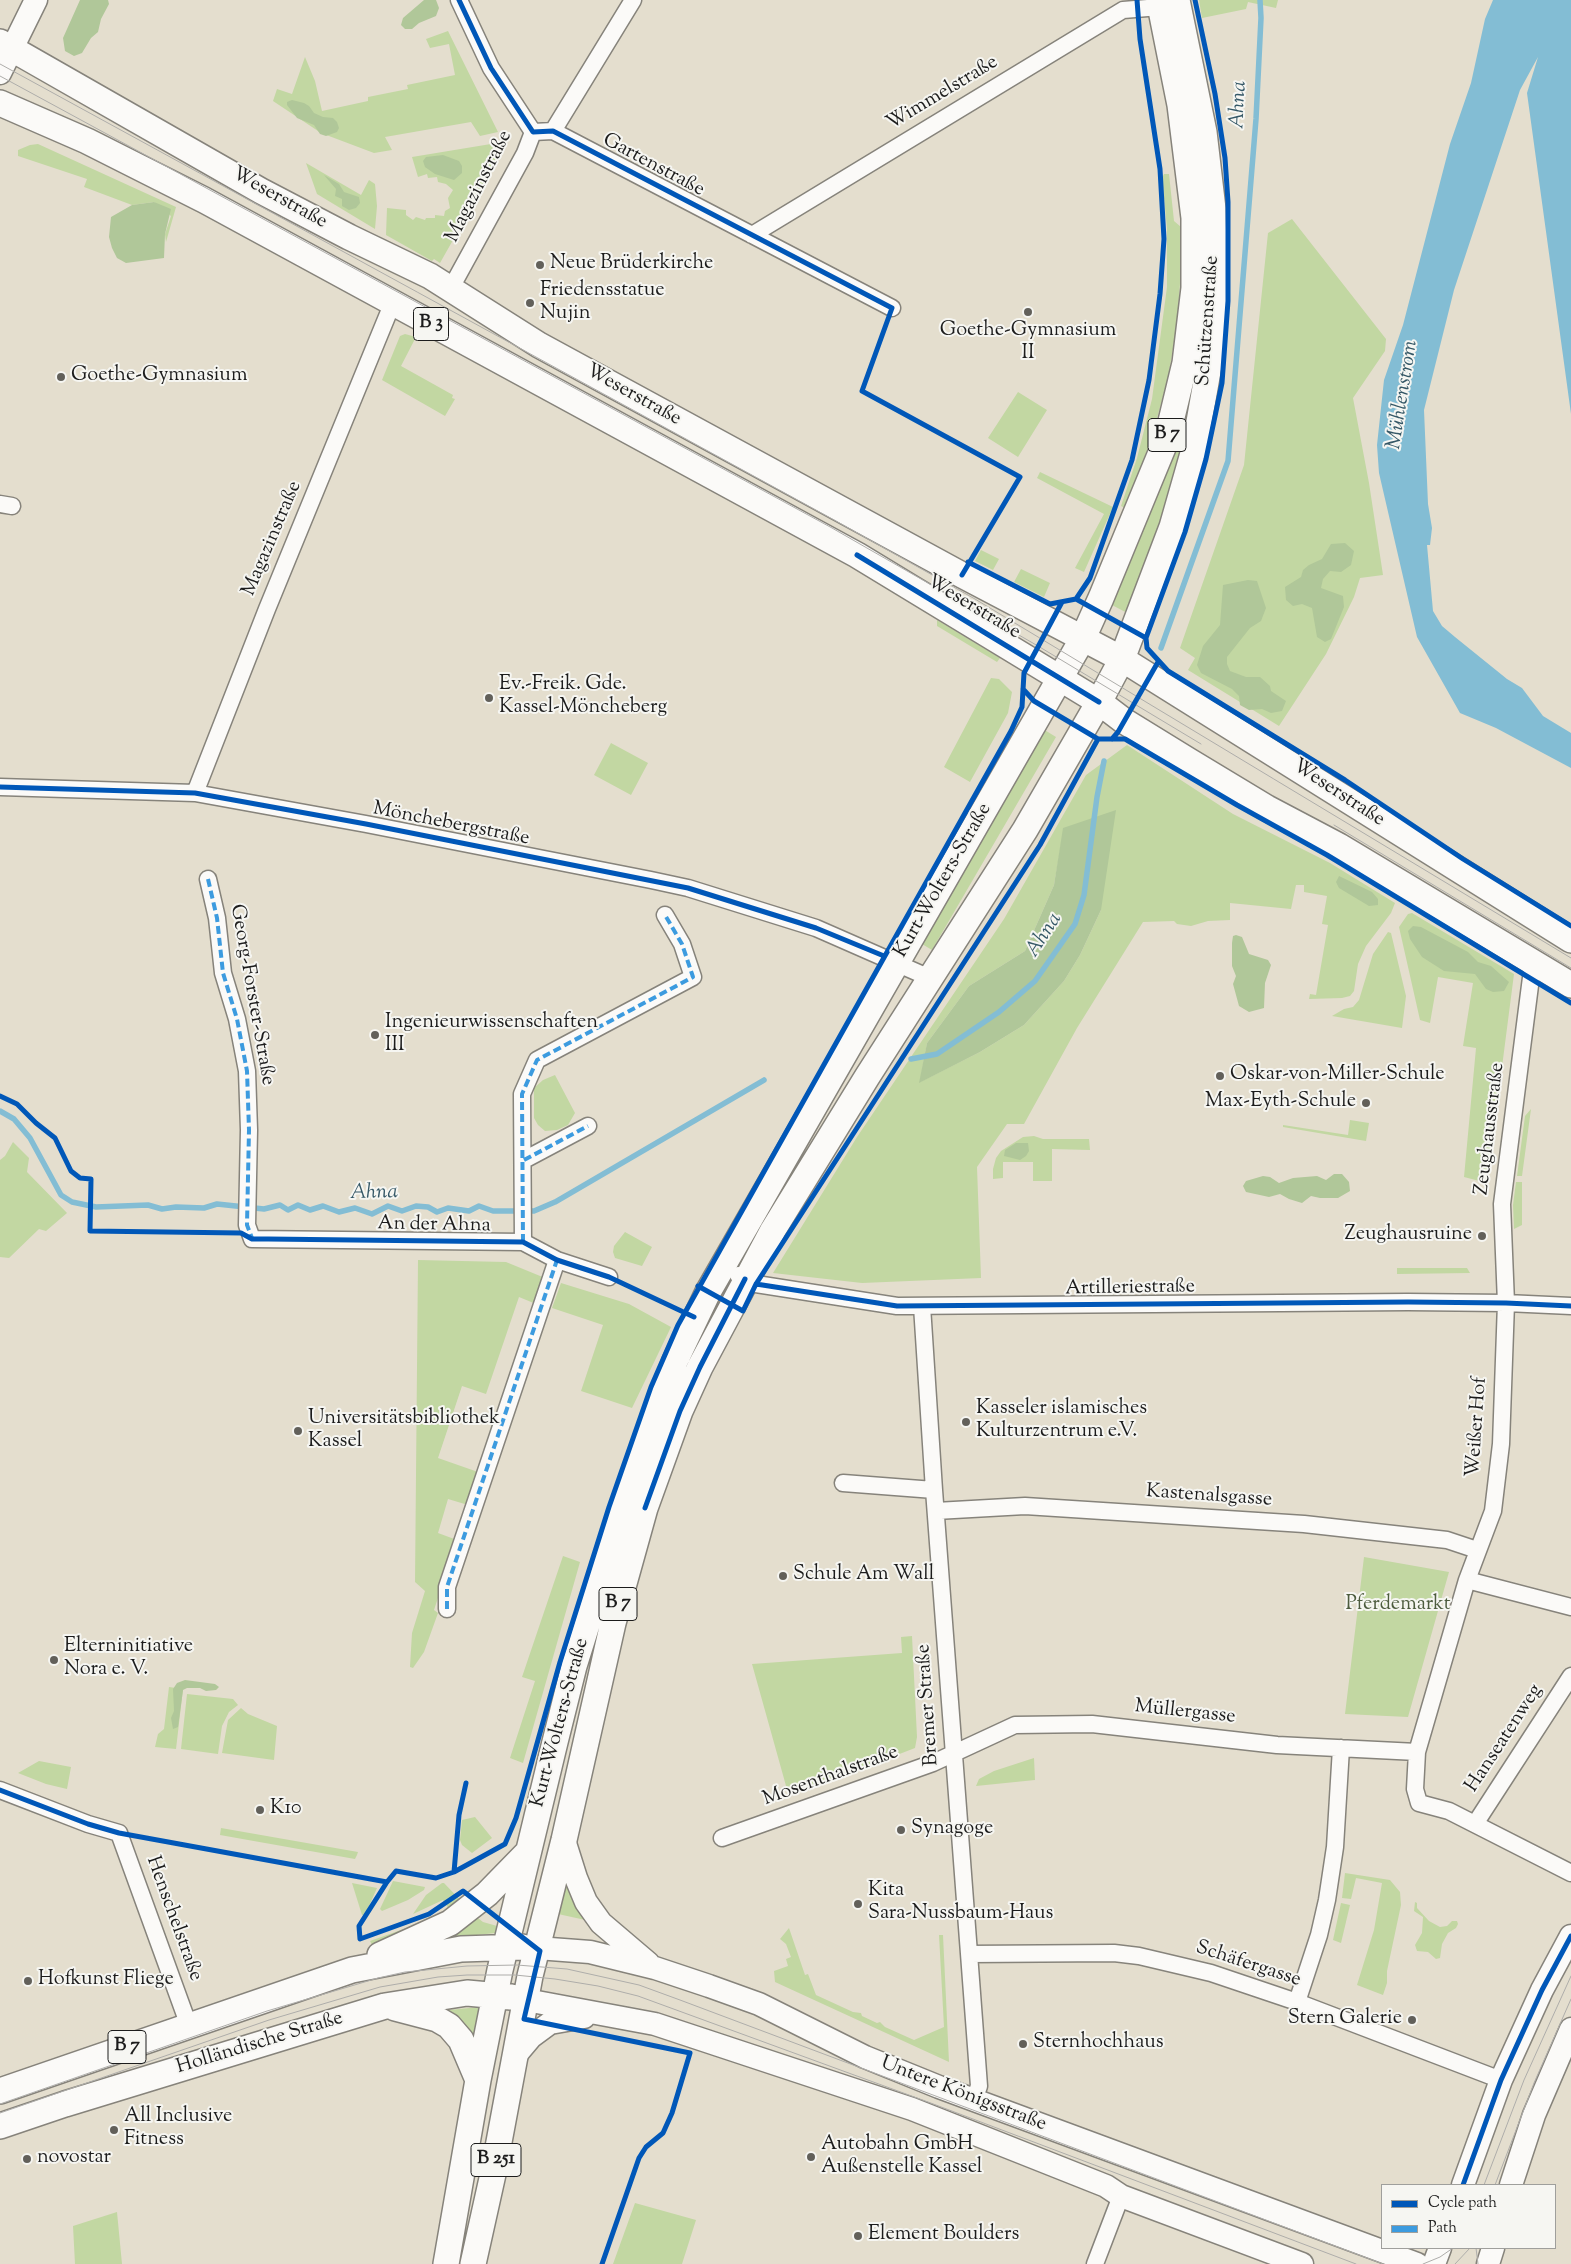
<!DOCTYPE html>
<meta charset="utf-8">
<style>
body{margin:0}
#map{position:relative;width:1571px;height:2264px;overflow:hidden;background:#e4dece;font-family:"Sorts Mill Goudy",serif}
canvas{display:block}
.legend{position:absolute;left:1381px;top:2184px;width:175px;height:65px;box-sizing:border-box;background:#f6f6f2;border:1px solid #9f9f9c;margin:0;padding:6px 9px;list-style:none;font-size:15px;color:#1c1c1c}
.legend li{display:flex;align-items:center;gap:10px;height:25px}
.legend b{width:25px;border:1px solid #9f9f9c}
</style>
<div id="map">
<canvas width="1571" height="2264"></canvas>
<ul class="legend">
<li><b style="height:6px;background:#0057b8"></b>Cycle path</li>
<li><b style="height:6px;background:#3c9bdf"></b>Path</li>
</ul>
</div>
<script>
const ctx = document.querySelector('canvas').getContext('2d');
ctx.lineJoin = 'round';
function fill(path, color) {
  ctx.fillStyle = color;
  ctx.fill(path, 'evenodd');
}
function toPath(rows) {
  const path = new Path2D();
  for (const r of rows) {
    path.moveTo(r[0], r[1]);
    for (let i = 2; i < r.length; i += 2) path.lineTo(r[i], r[i + 1]);
  }
  return path;
}
function strokePath(path, color, width, dash) {
  ctx.strokeStyle = color;
  ctx.lineWidth = width;
  ctx.lineCap = dash ? 'butt' : 'round';
  ctx.setLineDash(dash || []);
  ctx.stroke(path);
}
function drawText(font, color, halo, rows, align = 'center') {
  ctx.font = font + ' "Sorts Mill Goudy",serif';
  ctx.lineWidth = 4;
  ctx.setLineDash([]);
  ctx.textBaseline = 'middle';
  ctx.strokeStyle = halo;
  ctx.fillStyle = color;
  for (const [text, x, y, turn = 0] of rows) {
    ctx.save();
    ctx.translate(x, y);
    ctx.rotate((+turn || 0) * Math.PI / 180);
    ctx.textAlign = isNaN(turn) ? turn : align;
    if (halo) ctx.strokeText(text, 0, 0);
    ctx.fillText(text, 0, 0);
    ctx.restore();
  }
}
const green = toPath([
 [1199,0,1278,0,1276,8,1248,2,1246,9,1202,18],
 [448,31,498,132,480,136,471,122,385,137,392,150,374,153,321,133,273,101,277,89,292,94,305,57,315,81,322,111,368,101,368,97,408,89,407,85,455,75,449,44,430,48,426,39],
 [503,142,505,148,440,263,434,259,432,261,386,235,387,208,406,210,406,215,413,220,416,217,425,220,426,218,435,218,435,215,444,216,445,211,450,208,448,198,453,190,446,184,438,182,437,177,428,178,427,174,418,177,412,157],
 [38,144,176,207,166,242,165,234,171,216,154,202,132,205,84,187,87,179,18,156,18,150,30,145],
 [306,163,361,195,369,180,375,184,377,206,375,229,317,194],
 [1164,174,1169,174,1174,221,1181,227,1181,270,1177,325,1168,378,1151,440,1125,508,1121,506,1137,458,1152,399,1167,287,1167,228,1162,178],
 [1292,219,1386,339,1385,351,1353,398,1369,483,1383,575,1360,578,1354,597,1326,654,1279,726,1188,670,1195,658,1180,648,1244,465,1268,233],
 [405,334,416,337,401,366,453,395,452,398,455,399,445,416,382,380,400,336],
 [1197,362,1178,482,1129,614,1112,605,1164,479,1186,416],
 [1018,392,1047,410,1018,457,988,438],
 [1040,472,1113,507,1084,572,1075,568,1104,514,1037,478],
 [981,550,999,559,993,570,975,561],
 [1021,569,1050,583,1044,597,1014,582],
 [937,620,1000,658,997,662,937,626],
 [991,678,999,679,1012,692,1008,713,970,782,944,767],
 [1043,729,1056,737,932,950,922,944,987,832],
 [611,743,648,763,631,795,594,775],
 [1127,745,1233,814,1330,863,1395,903,1391,913,1366,946,1358,964,1354,991,1350,996,1342,998,1309,999,1310,994,1316,995,1328,925,1322,924,1327,896,1304,892,1304,885,1296,885,1291,909,1230,903,1230,920,1208,921,1191,926,1177,924,1174,921,1143,922,1077,1028,1024,1124,1007,1124,977,1167,981,1278,862,1283,773,1273,857,1137,1004,919,1086,775],
 [1064,828,1101,910,1080,955,1064,981,1024,1025,980,1052,920,1082,927,1043,969,986,1025,951,1054,885],
 [1412,913,1514,974,1487,1183,1464,1177,1476,1048,1463,1046,1473,983,1438,977,1430,1023,1420,1020,1399,927,1408,914],
 [1388,932,1391,933,1406,996,1402,1028,1332,1016,1344,1009,1353,1007,1359,1000,1373,954],
 [555,1075,575,1113,568,1125,557,1130,545,1131,538,1125,534,1118,534,1088,543,1080],
 [1531,1109,1522,1176,1517,1176,1525,1116],
 [1350,1120,1369,1123,1366,1141,1283,1127,1283,1125,1348,1135],
 [1034,1136,1043,1139,1089,1139,1090,1150,1052,1149,1052,1181,1033,1181,1033,1162,1003,1162,1003,1178,993,1179,993,1169,996,1158,1001,1151,1023,1137],
 [13,1142,29,1158,27,1172,67,1213,46,1231,39,1229,9,1258,0,1257,0,1160,5,1156],
 [1516,1182,1522,1182,1522,1225,1514,1229,1513,1205],
 [625,1232,652,1247,642,1266,615,1258,613,1252,614,1246],
 [418,1260,506,1262,545,1278,536,1304,519,1297,486,1394,462,1386,438,1458,478,1472,468,1505,448,1499,438,1533,457,1540,434,1610,438,1613,424,1652,413,1668,410,1667,412,1633,425,1591,415,1582],
 [1397,1268,1467,1268,1470,1273,1397,1274],
 [561,1283,629,1304,671,1327,632,1408,581,1391,603,1325,552,1308],
 [563,1556,580,1562,523,1763,510,1758,535,1681,522,1677],
 [1364,1557,1449,1572,1408,1717,1345,1714],
 [912,1636,917,1737,915,1748,858,1770,856,1769,856,1763,845,1766,845,1774,788,1793,752,1664,902,1653,901,1637],
 [169,1687,183,1689,176,1749,155,1747,158,1734,164,1729],
 [187,1694,233,1699,238,1705,229,1712,222,1726,218,1754,181,1749],
 [241,1708,248,1714,277,1726,274,1760,222,1753,228,1720],
 [1034,1758,1035,1780,976,1786,979,1779,994,1771],
 [39,1761,71,1767,67,1789,46,1784,18,1773],
 [475,1817,492,1838,472,1853,462,1845,460,1840,462,1820],
 [221,1828,358,1852,357,1855,355,1859,220,1835],
 [567,1867,590,1921,558,1914],
 [1345,1873,1390,1880,1400,1892,1401,1905,1387,1971,1387,1983,1383,1995,1357,1985,1374,1930,1382,1883,1356,1878,1351,1899,1342,1898],
 [393,1881,425,1887,424,1890,408,1900,382,1911,380,1909],
 [352,1883,377,1888,365,1915,362,1915],
 [442,1883,444,1883,464,1904,402,1935,372,1945,370,1941,415,1925,449,1909,443,1900,413,1914,426,1895],
 [1415,1902,1417,1903,1417,1908,1429,1921,1440,1927,1447,1926,1452,1921,1457,1921,1458,1924,1456,1928,1448,1933,1442,1944,1440,1958,1436,1959,1428,1952,1417,1951,1415,1945,1422,1933,1423,1917,1414,1911],
 [1341,1903,1350,1905,1341,1943,1333,1940],
 [474,1915,483,1922,497,1926,495,1933,459,1937,410,1949],
 [789,1928,805,1975,808,1974,816,1995,853,2012,861,2013,862,2016,877,2023,880,2022,885,2027,914,2040,944,2027,939,1935,943,1935,949,2062,775,1982,774,1971,788,1966,786,1959,791,1957,786,1944,780,1939],
 [479,2007,473,2039,439,2011],
 [635,2203,696,2220,682,2264,613,2264],
 [117,2212,122,2264,75,2264,73,2226]
]);
const forest = toPath([
 [80,0,108,0,109,4,101,19,98,32,91,38,82,53,74,56,65,51,63,38],
 [424,0,436,0,439,8,436,16,419,23,412,29,405,29,401,25,403,18],
 [292,100,304,103,309,106,314,113,323,117,333,118,337,122,339,128,337,132,326,136,320,134,314,125,297,118,287,105,287,102],
 [443,155,459,161,462,166,462,173,454,180,435,174,425,167,423,161,426,157],
 [324,175,339,184,344,192,359,197,360,203,356,208,349,210,342,206,342,199,335,196,336,189],
 [154,202,171,209,165,234,164,258,126,263,117,258,112,248,109,237,111,217,132,205],
 [1345,543,1354,551,1351,565,1341,572,1330,571,1323,579,1321,588,1343,596,1344,607,1331,639,1325,642,1317,637,1312,608,1302,604,1293,606,1286,600,1285,587,1301,577,1303,570,1309,565,1322,559,1331,544],
 [1248,580,1257,581,1266,608,1261,621,1250,628,1227,657,1227,664,1230,671,1246,677,1260,677,1270,686,1271,691,1286,701,1282,711,1271,713,1262,709,1249,710,1240,705,1239,696,1232,689,1201,673,1197,665,1203,646,1220,625,1223,585],
 [1116,810,1101,910,1080,955,1064,981,1024,1025,980,1052,919,1083,927,1043,969,986,1025,951,1054,885,1063,828],
 [1339,876,1372,892,1378,899,1378,905,1369,906,1339,888,1336,882],
 [1413,926,1421,927,1468,952,1478,962,1491,966,1509,982,1504,991,1493,992,1486,989,1475,974,1444,971,1422,957,1410,939,1408,931],
 [1236,935,1242,937,1249,954,1268,960,1271,965,1265,983,1264,1008,1249,1012,1239,1006,1233,984,1236,976,1232,966,1232,943,1233,936],
 [1016,1143,1028,1143,1029,1151,1026,1156,1020,1160,1004,1156,1005,1150],
 [1334,1174,1342,1174,1349,1182,1350,1191,1338,1198,1320,1198,1311,1196,1302,1203,1289,1199,1280,1194,1269,1197,1246,1192,1243,1186,1246,1181,1263,1176,1270,1177,1279,1183,1293,1178,1317,1176,1326,1180],
 [185,1680,215,1684,219,1687,216,1690,206,1691,200,1688,187,1688,183,1690,178,1727,173,1729,171,1718,174,1711,173,1689,177,1683]
]);
const water = toPath([
 [1493,0,1571,0,1571,414,1527,93,1538,57,1520,90,1454,290,1424,410,1428,504,1432,528,1430,545,1427,545,1433,611,1442,626,1455,637,1507,679,1522,688,1543,716,1571,733,1571,768,1496,728,1460,713,1417,637,1379,473,1377,445,1384,380,1403,325,1450,144,1471,83,1485,19]
]);
const stream = toPath([
 [1161,648,1228,461,1256,119,1261,18,1260,0],
 [911,1059,937,1054,999,1012,1035,981,1075,924,1084,895,1097,797,1104,761],
 [0,1111,14,1119,30,1138,61,1195,72,1202,96,1207,148,1205,162,1209,176,1207,204,1208,217,1204,264,1209,280,1205,288,1210,298,1205,310,1210,323,1206,339,1212,355,1208,372,1214,388,1206,402,1211,416,1206,428,1207,437,1212,448,1208,469,1211,479,1206,493,1211,534,1211,555,1202,764,1080]
]);
const street = toPath([
 [459,0,491,68,533,132],
 [553,131,633,0],
 [533,132,553,131,892,308],
 [752,235,1123,10,1160,7],
 [451,288,525,153,533,132],
 [0,504,12,506],
 [0,787,195,793,366,824,651,880,688,888,816,928,930,978],
 [195,793,267,609,393,302],
 [208,879,217,918,223,973,237,1019,247,1071,249,1130,247,1225,252,1239,523,1242,557,1260,609,1277],
 [1533,962,1502,1204,1506,1303,1501,1444,1493,1511,1467,1580,1417,1752,1415,1789,1419,1803,1449,1811,1571,1873],
 [524,1160,588,1126],
 [523,1242,522,1094,537,1060,693,977,682,944,665,915],
 [738,1275,756,1284,897,1306,1408,1302,1506,1303,1571,1306],
 [922,1306,934,1490,979,2086,974,2100],
 [843,1483,934,1490],
 [936,1511,1025,1506,1304,1524,1447,1540,1477,1550],
 [1467,1580,1571,1607],
 [447,1609,447,1587,557,1260],
 [0,1790,88,1824,119,1833,189,2026],
 [1475,1824,1571,1676],
 [722,1838,933,1763,1015,1725,1092,1724,1277,1745,1417,1752],
 [969,1954,1114,1953,1139,1956,1211,1973,1297,2002,1501,2080],
 [1297,2002,1319,1935,1327,1900,1335,1847,1341,1748],
 [1095,2264,1121,2196]
]);
const secondary = toPath([
 [0,73,36,0],
 [564,1840,576,1878,586,1902,601,1923,648,1963],
 [537,1948,590,1952,655,1968,709,1986,759,2004,865,2057,939,2087,1417,2264],
 [526,2000,655,2024,912,2109,1106,2186,1121,2196,1302,2264],
 [515,2056,531,2037,550,2023,584,2017],
 [1463,2185,1501,2080,1542,1990,1571,1936],
 [1511,2185,1534,2115,1571,2029],
 [1434,2264,1440,2248],
 [1488,2264,1493,2248]
]);
const primary = toPath([
 [0,42,261,191,349,237,430,276,539,345,962,575,1122,659,1571,940],
 [0,103,87,141,204,200,857,555,1099,702,1124,721,1189,761,1267,808,1339,846,1571,985],
 [380,1955,450,1923,487,1894,528,1852],
 [395,2008,437,2019,449,2026,461,2040,478,2080],
 [0,2091,352,1970,461,1949,522,1947],
 [0,2126,65,2104,385,2006,467,1993,511,1997],
 [446,2264,478,2080,500,1970,555,1742,574,1666,628,1494,675,1361,708,1292,1083,638,1101,598,1167,438,1185,363,1194,288,1194,218,1180,105,1159,0],
 [473,2264,493,2174,530,1976,564,1840,613,1623,645,1508,680,1411,700,1367,773,1230,867,1077,1025,830,1099,702,1122,659,1172,527,1194,450,1210,360,1215,292,1213,209,1204,132,1177,0]
]);
const tram = toPath([
 [0,64,836,521,975,599,1571,958],
 [0,76,832,528,1038,646,1201,744],
 [1334,825,1571,968],
 [0,2104,267,2011,378,1978,405,1972,467,1966,517,1965,567,1969,639,1985,680,2000,1383,2264],
 [0,2113,269,2020,380,1987,438,1977,467,1975,515,1975,555,1979,598,1986,638,1996,928,2102,1356,2264],
 [1484,2185,1524,2080,1571,1976],
 [1495,2185,1534,2083,1571,1999],
 [1476,2248,1478,2264],
 [1423,2264,1440,2257,1453,2248],
 [1455,2264,1470,2248]
]);
const quiet = toPath([
 [208,879,217,918,223,973,237,1019,247,1071,249,1130,247,1225,252,1238],
 [524,1160,588,1126],
 [523,1242,522,1094,537,1060,693,977,682,944,665,915],
 [447,1609,447,1587,557,1260]
]);
const cycleway = toPath([
 [459,0,491,68,533,132,553,131,892,308,862,391,1020,477,962,575],
 [1195,0,1215,94,1225,158,1228,202,1228,301,1222,383,1206,459,1185,532,1146,638,1147,648,1168,671,1345,780,1463,859,1571,926],
 [857,555,1099,702],
 [968,562,1050,604,1076,599,1146,638],
 [1076,599,1090,578,1132,460,1149,380,1160,294,1164,239,1160,169,1140,39,1137,0],
 [1023,689,1034,701,1098,739,1125,739,1237,805,1327,855,1571,1003],
 [1112,739,1118,732,1158,662],
 [0,787,195,793,366,824,688,888,816,928,884,956],
 [0,1096,17,1104,36,1123,55,1138,71,1171,80,1178,91,1179,90,1231,241,1233,252,1239,268,1239,523,1242,557,1260,609,1277,694,1317],
 [756,1284,897,1306,1408,1302,1506,1303,1571,1306],
 [698,1286,743,1311,756,1284,1040,845,1098,739],
 [645,1508,680,1411,700,1367,745,1279],
 [0,1790,88,1824,119,1833,387,1882],
 [454,1872,459,1815,466,1783],
 [1463,2185,1501,2080,1542,1990,1571,1936],
 [602,2264,639,2158,646,2147,663,2133,672,2113,690,2053,524,2019,540,1951,463,1891,429,1914,360,1939,359,1926,387,1882,396,1871,436,1878,454,1872,505,1844,516,1818,560,1662,609,1507,651,1387,678,1325,1011,731,1022,707,1024,673,1062,602]
]);
const markers = [
 [540,265,5,"#62605a"],
 [530,303,5,"#62605a"],
 [1028,312,5,"#62605a"],
 [61,377,5,"#62605a"],
 [489,698,5,"#62605a"],
 [375,1035,5,"#62605a"],
 [1220,1076,5,"#62605a"],
 [1366,1103,5,"#62605a"],
 [1482,1236,5,"#62605a"],
 [966,1422,5,"#62605a"],
 [298,1431,5,"#62605a"],
 [783,1576,5,"#62605a"],
 [54,1660,5,"#62605a"],
 [260,1810,5,"#62605a"],
 [901,1830,5,"#62605a"],
 [858,1904,5,"#62605a"],
 [28,1981,5,"#62605a"],
 [1412,2020,5,"#62605a"],
 [1023,2044,5,"#62605a"],
 [114,2130,5,"#62605a"],
 [811,2157,5,"#62605a"],
 [27,2159,5,"#62605a"],
 [858,2236,5,"#62605a"]
];
const shields = [
 [431,324,35],
 [1167,435,38],
 [618,1604,38],
 [127,2047,38],
 [496,2160,50]
];
const shieldNames = [
 ["B 3",431,324],
 ["B 7",1167,435],
 ["B 7",618,1604],
 ["B 7",127,2047],
 ["B 251",496,2160]
];
const streetNames = [
 ["Wimmelstraße",943,94,-31],
 ["Gartenstraße",653,166,28],
 ["Magazinstraße",480,187,-63],
 ["Weserstraße",279,199,29],
 ["Schützenstraße",1209,321,-86],
 ["Weserstraße",633,396,29],
 ["Magazinstraße",273,539,-67],
 ["Weserstraße",973,608,31],
 ["Weserstraße",1338,794,33],
 ["Mönchebergstraße",451,825,11],
 ["Kurt-Wolters-Straße",944,881,-60],
 ["Georg-Forster-Straße",251,995,80],
 ["Zeughausstraße",1491,1129,-83],
 ["An der Ahna",434,1226,1],
 ["Artilleriestraße",1130,1289,-1],
 ["Weißer Hof",1478,1427,-86],
 ["Kastenalsgasse",1209,1497,4],
 ["Bremer Straße",929,1705,-94],
 ["Müllergasse",1185,1713,6],
 ["Kurt-Wolters-Straße",561,1723,-75],
 ["Hanseatenweg",1505,1739,-57],
 ["Mosenthalstraße",831,1777,-20],
 ["Henschelstraße",173,1919,70],
 ["Schäfergasse",1248,1965,18],
 ["Holländische Straße",260,2044,-17],
 ["Untere Königsstraße",963,2095,21]
];
const poiNames = [
 ["Neue Brüderkirche",550,265],
 ["Friedensstatue",540,292],
 ["Nujin",540,315],
 ["Goethe-Gymnasium",1028,332,"center"],
 ["II",1028,355,"center"],
 ["Goethe-Gymnasium",71,377],
 ["Ev.-Freik. Gde.",499,686],
 ["Kassel-Möncheberg",499,709],
 ["Ingenieurwissenschaften",385,1024],
 ["III",385,1047],
 ["Oskar-von-Miller-Schule",1230,1076],
 ["Max-Eyth-Schule",1356,1103,"right"],
 ["Zeughausruine",1472,1236,"right"],
 ["Kasseler islamisches",976,1410],
 ["Kulturzentrum e.V.",976,1433],
 ["Universitätsbibliothek",308,1420],
 ["Kassel",308,1443],
 ["Schule Am Wall",793,1576],
 ["Elterninitiative",64,1648],
 ["Nora e. V.",64,1671],
 ["K10",270,1810],
 ["Synagoge",911,1830],
 ["Kita",868,1892],
 ["Sara-Nussbaum-Haus",868,1915],
 ["Hofkunst Fliege",38,1981],
 ["Stern Galerie",1402,2020,"right"],
 ["Sternhochhaus",1033,2044],
 ["All Inclusive",124,2118],
 ["Fitness",124,2141],
 ["Autobahn GmbH",821,2146],
 ["Außenstelle Kassel",821,2169],
 ["novostar",37,2159],
 ["Element Boulders",868,2236]
];
const parkNames = [
 ["Pferdemarkt",1398,1606]
];
const waterNames = [
 ["Ahna",1240,105,-87],
 ["Mühlenstrom",1404,395,-81],
 ["Ahna",1045,936,-57],
 ["Ahna",374,1194,-1]
];
fill(green, '#c2d7a2');
fill(forest, '#b0c799');
fill(water, '#83bdd4');
strokePath(stream, '#83bdd4', 5.5);
strokePath(street, '#86837b', 19);
strokePath(secondary, '#86837b', 25);
strokePath(primary, '#86837b', 28);
strokePath(street, '#fbfaf8', 16);
strokePath(secondary, '#fbfaf8', 22);
strokePath(primary, '#fbfaf8', 25);
strokePath(tram, '#aeadaa', 1);
strokePath(quiet, '#3c9bdf', 4, [8, 4]);
strokePath(cycleway, '#0057b8', 5);
for (const [x, y, r, color] of markers) {
  const dot = new Path2D();
  dot.arc(x, y, r, 0, 2 * Math.PI);
  ctx.fillStyle = color;
  ctx.fill(dot);
  strokePath(dot, '#f6f6f2', 2);
}
for (const [x, y, w] of shields) {
  const box = new Path2D();
  box.roundRect(x - w / 2, y - 16.5, w, 33, 4);
  ctx.fillStyle = '#f6f6f2';
  ctx.fill(box);
  strokePath(box, '#1c1c1c', 1);
}
drawText('bold 19px', '#1c1c1c', null, shieldNames);
drawText('20px', '#1c1c1c', '#f6f6f2', streetNames);
drawText('20px', '#1c1c1c', '#f6f6f2', poiNames, 'left');
drawText('20px', '#4d5c3e', '#f6f6f2', parkNames);
drawText('italic 21px', '#345766', '#f6f6f2', waterNames);
</script>
